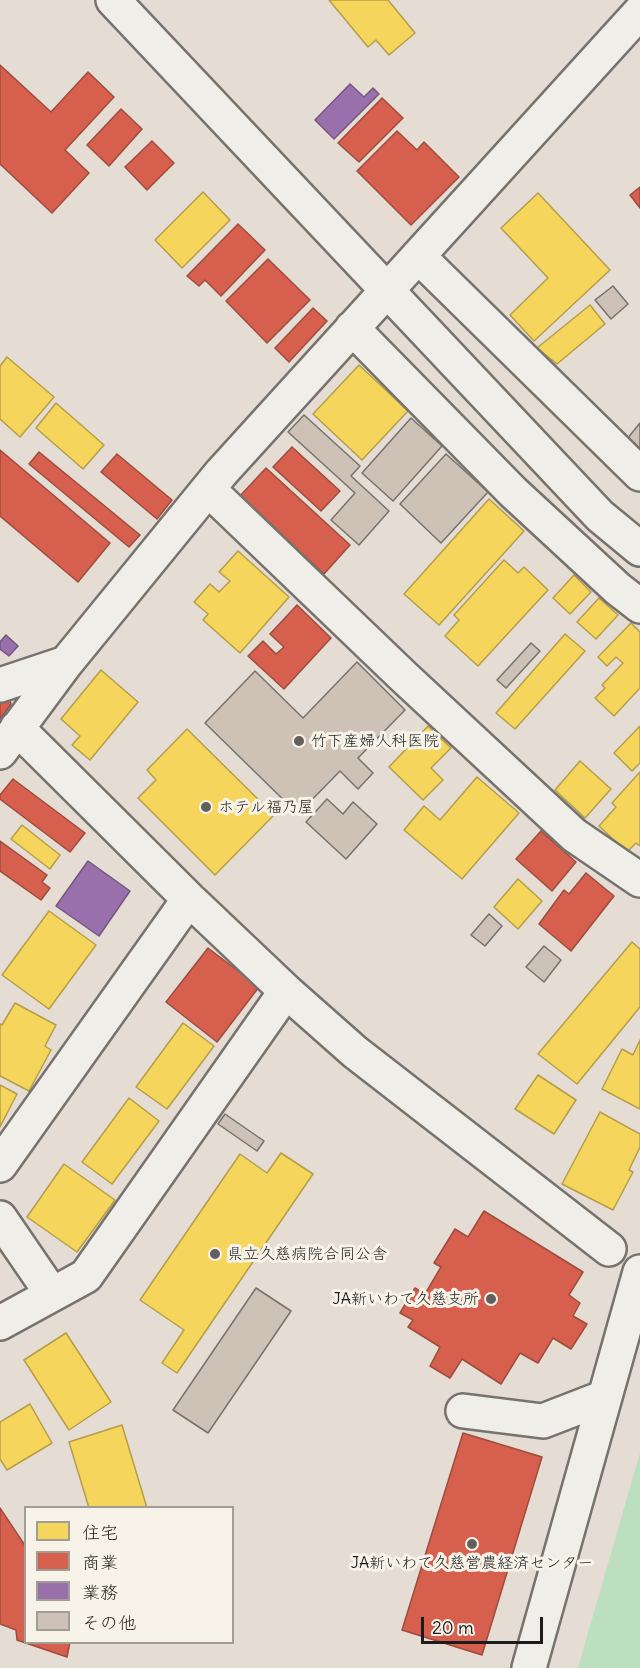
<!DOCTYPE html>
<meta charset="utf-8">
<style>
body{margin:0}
#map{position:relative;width:640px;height:1668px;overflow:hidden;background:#e5dcd3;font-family:Delius,"Klee One",sans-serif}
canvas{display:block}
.legend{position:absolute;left:24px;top:1506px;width:210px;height:138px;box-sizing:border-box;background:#f7f3e8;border:2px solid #9f9d96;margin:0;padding:8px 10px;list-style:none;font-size:18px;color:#1c1c1c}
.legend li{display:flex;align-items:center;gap:12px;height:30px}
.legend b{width:30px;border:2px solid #9f9d96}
.scale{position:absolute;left:421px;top:1617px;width:122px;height:27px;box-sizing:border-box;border:3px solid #1c1c1c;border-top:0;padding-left:8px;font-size:18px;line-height:21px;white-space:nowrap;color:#1c1c1c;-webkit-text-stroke:4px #f7f3e8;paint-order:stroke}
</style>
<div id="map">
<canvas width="640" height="1668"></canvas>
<ul class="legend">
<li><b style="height:16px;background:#f6d55c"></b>住宅</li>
<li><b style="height:16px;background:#d6604d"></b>商業</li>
<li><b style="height:16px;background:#9970ab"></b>業務</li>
<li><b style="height:16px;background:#cec2b7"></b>その他</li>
</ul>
<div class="scale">20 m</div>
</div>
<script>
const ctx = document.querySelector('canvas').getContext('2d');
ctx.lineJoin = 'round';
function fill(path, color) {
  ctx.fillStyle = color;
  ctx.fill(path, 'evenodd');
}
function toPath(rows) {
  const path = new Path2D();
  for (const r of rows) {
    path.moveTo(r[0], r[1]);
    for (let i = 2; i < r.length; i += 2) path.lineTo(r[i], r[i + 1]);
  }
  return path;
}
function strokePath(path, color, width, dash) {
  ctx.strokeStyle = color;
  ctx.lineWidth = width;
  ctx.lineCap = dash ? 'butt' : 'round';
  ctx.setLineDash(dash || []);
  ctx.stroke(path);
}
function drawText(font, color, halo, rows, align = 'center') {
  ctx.font = font + ' Delius,"Klee One",sans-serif';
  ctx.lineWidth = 6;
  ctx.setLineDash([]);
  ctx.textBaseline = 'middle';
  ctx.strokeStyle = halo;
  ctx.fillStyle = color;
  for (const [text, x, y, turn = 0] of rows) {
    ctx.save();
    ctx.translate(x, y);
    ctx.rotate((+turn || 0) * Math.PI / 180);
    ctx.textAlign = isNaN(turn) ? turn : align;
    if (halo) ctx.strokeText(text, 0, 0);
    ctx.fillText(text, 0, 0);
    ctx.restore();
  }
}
const green = toPath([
 [640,1453,640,1668,578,1668,583,1650]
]);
const homes = toPath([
 [329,0,388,0,415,33,389,55,376,40,368,47,329,0],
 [203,192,230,220,182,268,155,240,203,192],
 [538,193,610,270,534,341,510,315,548,278,501,228,538,193],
 [590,305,605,324,557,364,537,348,590,305],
 [7,357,54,397,20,437,0,419,0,366,7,357],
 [359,365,408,411,362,460,313,414,359,365],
 [56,403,104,445,83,469,36,428,56,403],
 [489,499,524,531,439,625,404,594,489,499],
 [238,551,289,597,240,653,203,620,208,614,194,602,210,584,219,592,230,581,219,572,238,551],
 [504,560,518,573,524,567,548,590,478,666,445,636,459,620,454,615,504,560],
 [574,575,591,592,570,614,553,598,574,575],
 [599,598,618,615,596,639,577,622,599,598],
 [631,623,640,632,640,688,614,716,595,698,605,688,602,685,623,663,616,657,607,666,598,657,631,623],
 [565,634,585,651,515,729,496,713,565,634],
 [101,670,138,702,90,760,72,745,80,736,61,719,101,670],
 [428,726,451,748,431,768,443,780,423,800,389,767,428,726],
 [640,726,640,763,632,771,614,753,640,726],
 [187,729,274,815,215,875,138,798,156,780,147,770,187,729],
 [580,761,611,789,585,818,555,790,580,761],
 [640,772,640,846,636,843,627,852,599,826,616,807,612,803,640,772],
 [477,777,519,813,462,879,404,830,424,806,440,820,477,777],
 [22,825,60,855,50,869,11,839,22,825],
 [518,879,542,901,518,929,494,907,518,879],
 [49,911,96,945,49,1009,2,975,49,911],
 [632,942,640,949,640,1007,577,1084,538,1054,632,942],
 [15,1003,56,1025,45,1046,51,1050,29,1091,0,1076,0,1024,2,1025,15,1003],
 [183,1023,214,1046,167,1109,136,1087,183,1023],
 [640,1040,640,1109,602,1089,622,1049,633,1055,640,1040],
 [538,1075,576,1100,554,1134,515,1109,538,1075],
 [0,1085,17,1094,0,1127,0,1085],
 [129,1098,159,1121,112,1184,82,1162,129,1098],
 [600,1112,640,1134,640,1147,629,1170,633,1172,613,1210,562,1184,600,1112],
 [281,1153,313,1174,177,1373,162,1363,184,1330,140,1300,240,1154,267,1173,281,1153],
 [64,1164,115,1200,77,1252,27,1217,64,1164],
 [66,1333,111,1402,69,1430,24,1360,66,1333],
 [30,1404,52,1443,7,1470,0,1459,0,1422,30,1404],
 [122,1425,147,1508,89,1508,69,1442,122,1425]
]);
const shops = toPath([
 [0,65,51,112,88,72,114,97,65,150,89,173,52,213,0,164,0,65],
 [382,98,403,118,359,162,338,143,382,98],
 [121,109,142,129,109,166,87,145,121,109],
 [397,131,417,150,424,142,459,177,411,225,357,171,397,131],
 [152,141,174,163,147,190,125,167,152,141],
 [640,187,640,208,630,195,640,187],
 [238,224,265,250,221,296,205,280,199,286,187,276,238,224],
 [268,259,310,300,267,343,226,301,268,259],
 [313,308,327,321,289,362,275,348,313,308],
 [292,447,340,491,321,511,273,467,292,447],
 [0,450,110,543,78,582,0,516,0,450],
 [39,452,140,535,129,547,29,464,39,452],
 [117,454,172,500,157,519,101,472,117,454],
 [266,468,350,545,324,574,240,496,266,468],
 [297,605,331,638,284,689,248,656,263,641,276,654,284,647,270,634,297,605],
 [7,692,11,704,0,719,0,695,7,692],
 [13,779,85,833,70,852,0,799,0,795,13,779],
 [541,831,576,862,552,891,516,859,541,831],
 [0,841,47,875,42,882,50,888,41,900,0,871,0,841],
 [586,873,614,896,571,951,539,924,564,890,569,894,586,873],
 [208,948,259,987,217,1042,166,1002,208,948],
 [484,1211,583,1272,569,1295,580,1303,573,1316,587,1324,571,1349,553,1338,538,1363,520,1353,501,1384,462,1359,450,1378,430,1366,440,1347,408,1327,413,1320,400,1313,415,1288,425,1294,441,1267,434,1263,455,1229,468,1237,484,1211],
 [463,1433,542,1457,482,1655,402,1630,463,1433],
 [0,1508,26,1547,26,1642,70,1642,67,1657,17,1640,16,1630,0,1624,0,1508]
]);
const offices = toPath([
 [350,84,364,97,373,88,379,94,334,139,315,120,350,84],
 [6,635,18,646,9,656,0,649,0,642,6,635],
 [88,861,130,891,99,936,56,906,88,861]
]);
const building = toPath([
 [613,286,628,304,611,319,595,300,613,286],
 [304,415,360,466,351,476,389,511,359,545,331,520,355,493,288,432,304,415],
 [411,418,442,446,393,501,362,473,411,418],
 [640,423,640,450,627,439,640,423],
 [446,454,488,492,441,543,400,504,446,454],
 [531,643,540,651,506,688,497,680,531,643],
 [357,662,405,710,358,758,373,773,358,789,340,771,298,814,205,723,255,671,303,718,357,662],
 [327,799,343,814,353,802,377,824,346,859,306,822,327,799],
 [489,914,502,926,485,946,471,935,489,914],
 [544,946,561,960,544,982,526,967,544,946],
 [225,1114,264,1141,257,1151,218,1124,225,1114],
 [256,1288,291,1311,208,1433,173,1410,256,1288]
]);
const minor = toPath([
 [113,0,600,516,640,549],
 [418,256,640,474],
 [352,328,513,492,618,589,640,606],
 [208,489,404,677,574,835,640,880],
 [0,685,66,663],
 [17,728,189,899,286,991,355,1052,609,1249],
 [0,752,66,663,221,473,640,12],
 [0,1165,189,899],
 [0,1218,52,1294],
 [0,1323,86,1276,286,991],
 [463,1411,543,1421,605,1397],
 [529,1668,640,1272]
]);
const markers = [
 [299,741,6,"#625f5c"],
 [206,807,6,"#625f5c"],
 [215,1254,6,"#625f5c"],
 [491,1299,6,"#625f5c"],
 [472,1544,6,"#625f5c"]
];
const poiNames = [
 ["竹下産婦人科医院",311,741],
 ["ホテル福乃屋",218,807],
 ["県立久慈病院合同公舎",227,1254],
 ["JA新いわて久慈支所",479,1299,"right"],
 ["JA新いわて久慈営農経済センター",472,1563,"center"]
];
fill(green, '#bcdfc0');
fill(homes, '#f6d55c');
strokePath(homes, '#b59e49', 1.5);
fill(shops, '#d6604d');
strokePath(shops, '#9e4c3e', 1.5);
fill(offices, '#9970ab');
strokePath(offices, '#745780', 1.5);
fill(building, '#cec2b7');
strokePath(building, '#76726e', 1.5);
strokePath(minor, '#76726e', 38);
strokePath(minor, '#f0eee9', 33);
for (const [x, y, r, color] of markers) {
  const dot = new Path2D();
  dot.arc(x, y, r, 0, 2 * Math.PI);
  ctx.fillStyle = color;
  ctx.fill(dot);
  strokePath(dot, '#f7f3e8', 2);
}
drawText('16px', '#1c1c1c', '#f7f3e8', poiNames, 'left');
</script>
